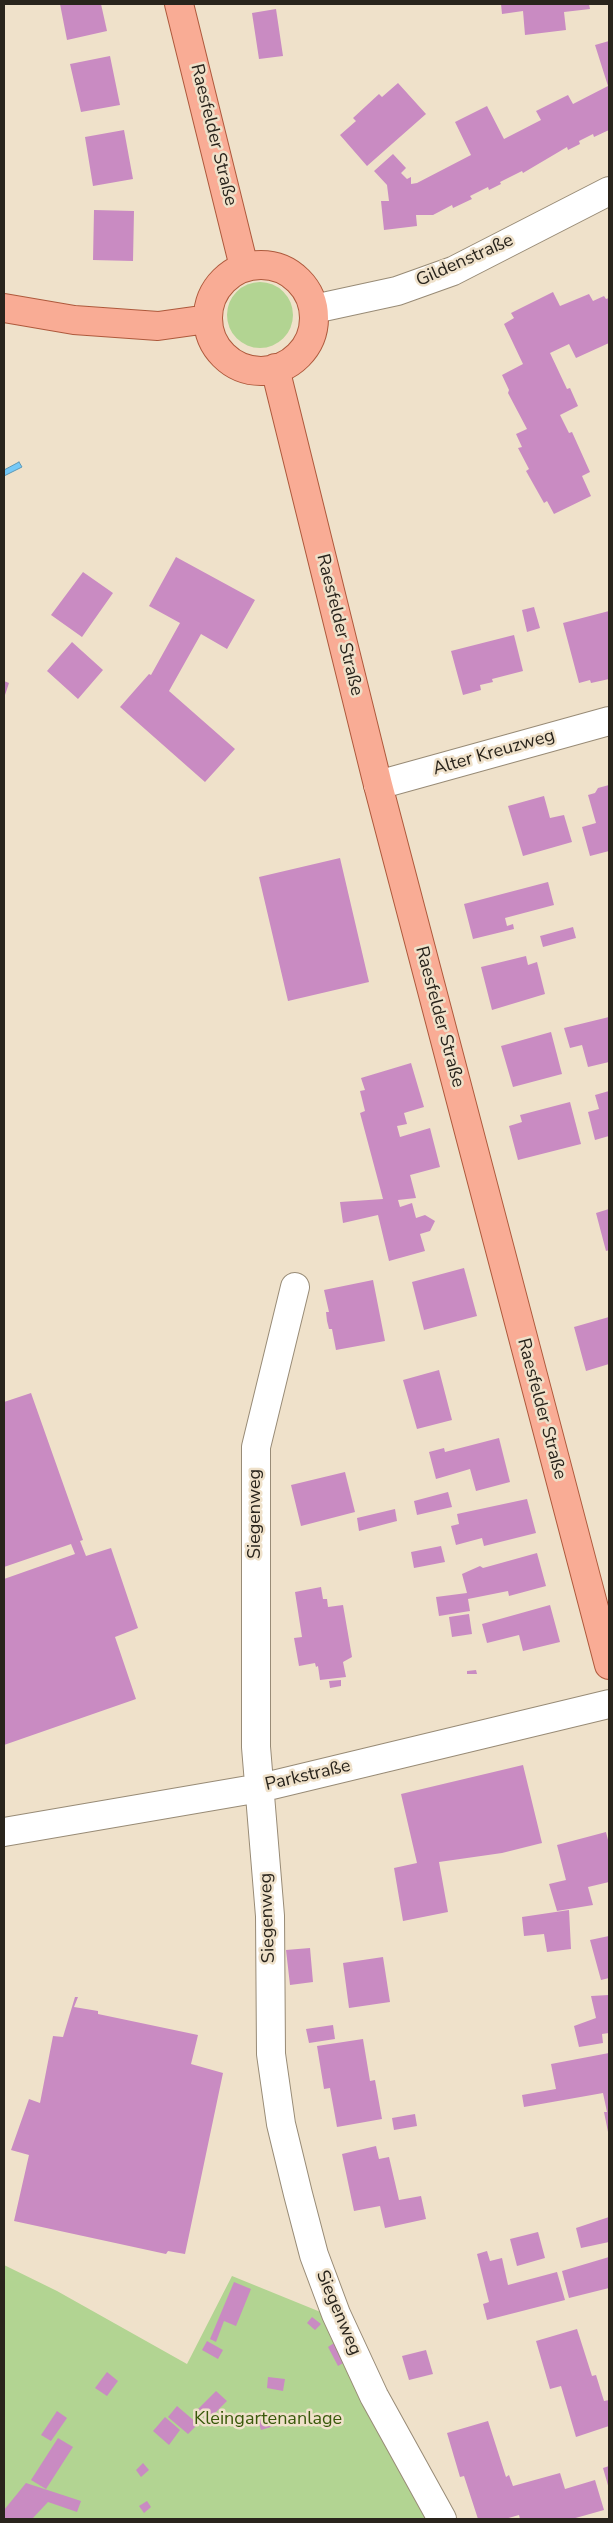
<!DOCTYPE html>
<meta charset="utf-8">
<style>
body{margin:0}
#map{position:relative;width:613px;height:2523px;overflow:hidden;background:#efe1ca;font-family:"Nunito Sans",sans-serif}
canvas{display:block}
.frame{position:absolute;inset:0;border:5px solid #29241c;pointer-events:none}
</style>
<div id="map">
<canvas width="613" height="2523"></canvas>
<div class="frame"></div>
</div>
<script>
const ctx = document.querySelector('canvas').getContext('2d');
ctx.lineJoin = 'round';
function fill(path, color) {
  ctx.fillStyle = color;
  ctx.fill(path, 'evenodd');
}
function toPath(rows) {
  const path = new Path2D();
  for (const r of rows) {
    if (r.length === 3) {
      path.moveTo(r[0] + r[2], r[1]);
      path.arc(r[0], r[1], r[2], 0, 2 * Math.PI);
      continue;
    }
    path.moveTo(r[0], r[1]);
    for (let i = 2; i < r.length; i += 2) path.lineTo(r[i], r[i + 1]);
  }
  return path;
}
function strokePath(path, color, width, dash) {
  ctx.strokeStyle = color;
  ctx.lineWidth = width;
  ctx.lineCap = dash ? 'butt' : 'round';
  ctx.setLineDash(dash || []);
  ctx.stroke(path);
}
function drawText(font, color, halo, rows, align = 'center') {
  ctx.font = font + ' "Nunito Sans",sans-serif';
  ctx.lineWidth = 5;
  ctx.setLineDash([]);
  ctx.textBaseline = 'middle';
  ctx.strokeStyle = halo;
  ctx.fillStyle = color;
  for (const [text, x, y, turn = 0] of rows) {
    ctx.save();
    ctx.translate(x, y);
    ctx.rotate((+turn || 0) * Math.PI / 180);
    ctx.textAlign = isNaN(turn) ? turn : align;
    if (halo) ctx.strokeText(text, 0, 0);
    ctx.fillText(text, 0, 0);
    ctx.restore();
  }
}
const green = toPath([
 [260,315,33],
 [4,2265,57,2291,187,2364,232,2276,323,2313,430,2519,4,2519]
]);
const water = toPath([
 [19,462,22,467,4,476,4,470,19,462]
]);
const building = toPath([
 [60,4,101,4,107,31,67,40],
 [501,4,589,4,590,9,564,12,566,30,525,35,523,11,502,14],
 [276,9,283,56,259,59,252,13],
 [609,41,609,130,594,137,593,134,579,141,580,144,568,150,567,147,523,173,522,171,500,182,501,184,489,190,488,187,470,196,472,199,453,208,452,205,433,215,416,215,417,226,384,230,381,201,389,201,387,185,374,171,393,154,406,168,401,173,407,179,411,177,411,184,417,183,471,155,455,122,487,106,504,139,541,120,536,111,568,95,573,104,608,86,595,45],
 [110,56,120,105,81,112,70,64],
 [398,83,426,114,367,166,340,135,356,121,353,118,379,94,382,97],
 [124,130,133,179,93,186,85,137],
 [94,210,134,211,133,261,93,260],
 [553,292,560,306,589,294,593,301,604,296,606,299,609,298,609,343,576,358,569,344,550,353,567,389,570,388,578,406,560,415,569,433,572,432,590,472,582,476,591,496,554,514,547,501,544,503,526,471,529,469,518,448,522,447,516,434,527,429,508,393,509,390,502,375,523,364,504,324,514,318,511,313],
 [176,557,255,600,227,649,201,634,169,691,235,749,205,782,120,707,149,674,151,675,180,623,149,606],
 [83,572,113,593,82,637,51,615],
 [534,607,540,628,527,632,522,610],
 [609,611,609,679,591,683,590,680,579,683,563,623],
 [514,635,523,671,492,679,493,682,480,685,481,690,463,695,451,651],
 [72,642,103,670,78,699,47,671],
 [4,681,9,683,4,698],
 [609,785,609,851,590,856,582,827,596,823,588,795,595,793,598,788],
 [544,796,550,818,564,815,572,842,523,856,508,806],
 [340,858,369,982,288,1001,259,877],
 [548,882,554,905,505,918,507,926,513,924,514,929,473,939,464,904],
 [573,927,576,938,543,947,540,936],
 [526,956,528,965,537,962,545,994,492,1010,481,967],
 [609,1017,609,1062,588,1067,582,1045,570,1048,564,1028],
 [551,1032,562,1074,513,1087,501,1046],
 [411,1063,424,1107,404,1113,407,1124,397,1126,400,1137,430,1128,440,1167,410,1175,416,1198,398,1200,400,1207,412,1203,416,1218,425,1215,435,1221,430,1231,420,1234,425,1251,389,1261,378,1215,343,1223,340,1202,383,1199,360,1113,365,1111,360,1091,365,1090,361,1078],
 [609,1091,609,1136,595,1140,588,1112,599,1109,595,1095],
 [570,1102,581,1144,518,1160,509,1126,522,1122,520,1115],
 [609,1209,609,1250,606,1251,596,1213],
 [464,1268,477,1316,424,1330,412,1282],
 [373,1280,385,1341,336,1350,332,1329,329,1329,327,1321,326,1312,329,1312,324,1290],
 [609,1317,609,1364,586,1371,574,1327],
 [439,1370,452,1420,417,1429,403,1380],
 [31,1393,83,1540,80,1541,86,1556,111,1548,138,1628,115,1637,136,1699,4,1745,4,1579,75,1554,71,1544,4,1567,4,1402],
 [499,1438,510,1482,476,1491,470,1469,436,1479,429,1452,444,1448,445,1452],
 [345,1472,355,1512,301,1526,291,1485],
 [448,1492,452,1507,417,1515,414,1501],
 [527,1499,536,1533,484,1546,482,1538,456,1545,451,1526,459,1524,457,1514],
 [395,1509,397,1521,359,1531,357,1518],
 [441,1546,445,1562,414,1568,411,1552],
 [537,1553,546,1586,509,1596,508,1591,468,1599,470,1611,439,1616,436,1597,467,1593,462,1574,480,1566,483,1568],
 [321,1587,323,1599,327,1599,328,1607,343,1605,352,1657,343,1662,346,1677,320,1680,318,1666,316,1667,315,1663,299,1666,294,1638,302,1637,295,1592],
 [550,1605,560,1642,523,1651,519,1635,487,1643,482,1624],
 [469,1614,472,1634,452,1637,449,1617],
 [476,1670,477,1674,467,1674,467,1671],
 [341,1680,341,1686,330,1688,329,1681],
 [523,1765,542,1843,502,1853,439,1862,448,1912,403,1921,394,1868,417,1863,401,1794],
 [606,1832,609,1844,609,1882,588,1887,593,1905,557,1911,549,1884,566,1880,557,1845],
 [569,1910,571,1949,547,1952,544,1934,524,1936,522,1917],
 [609,1936,609,1978,601,1980,590,1940],
 [310,1948,313,1982,290,1985,286,1950],
 [383,1957,390,2002,349,2008,343,1963],
 [609,1995,609,2033,602,2034,603,2043,579,2047,574,2026,596,2018,591,1996],
 [75,1997,78,1997,74,2007,98,2011,98,2014,198,2035,191,2064,223,2073,185,2254,168,2251,166,2254,14,2221,29,2155,11,2150,29,2099,40,2103,53,2036,63,2037],
 [333,2025,335,2039,309,2043,306,2029],
 [363,2039,370,2081,375,2080,382,2119,337,2127,330,2088,324,2089,317,2046],
 [609,2053,609,2137,604,2112,607,2112,603,2093,524,2107,522,2095,556,2089,551,2064],
 [415,2114,417,2126,394,2130,392,2118],
 [376,2146,379,2159,389,2157,399,2200,421,2196,426,2219,385,2228,380,2206,354,2211,342,2154],
 [609,2217,609,2242,581,2248,576,2228],
 [538,2232,545,2258,517,2266,510,2239],
 [487,2251,490,2261,502,2258,508,2285,557,2272,565,2300,487,2320,483,2304,489,2302,477,2254],
 [609,2257,609,2288,569,2298,562,2271],
 [234,2282,251,2289,236,2326,224,2321,216,2342,210,2339],
 [312,2317,321,2324,315,2330,307,2323],
 [577,2329,592,2376,596,2375,604,2401,609,2400,609,2426,576,2437,561,2386,550,2389,536,2341],
 [207,2341,223,2350,218,2359,202,2350],
 [334,2343,345,2362,338,2366,328,2347],
 [426,2350,433,2374,409,2380,402,2356],
 [107,2372,118,2381,107,2396,95,2388],
 [268,2377,285,2379,283,2391,267,2388],
 [216,2391,227,2401,208,2420,197,2410],
 [177,2406,198,2424,188,2434,168,2417],
 [57,2411,67,2418,51,2441,41,2435],
 [271,2416,274,2426,261,2430,258,2420],
 [165,2417,180,2430,169,2445,153,2431],
 [488,2421,506,2477,509,2475,513,2486,560,2473,565,2489,595,2480,604,2510,572,2519,520,2519,519,2515,505,2519,478,2519,464,2476,460,2477,447,2433],
 [58,2438,73,2447,46,2489,31,2480],
 [143,2463,149,2470,141,2477,136,2470],
 [609,2466,609,2489,603,2468],
 [26,2483,81,2501,77,2512,48,2502,32,2519,5,2519,4,2510],
 [147,2501,151,2507,144,2513,139,2506]
]);
const minor = toPath([
 [314,309,397,291,453,271,609,191],
 [378,785,609,721],
 [295,1287,256,1447,256,1747,270,1916,271,2054,281,2124,298,2194,314,2255,336,2314,374,2396,442,2519],
 [4,1832,260,1788,609,1704]
]);
const major = toPath([
 [179,4,244,267],
 [261,318,53],
 [4,308,74,320,158,326,208,319],
 [275,368,378,785,609,1665]
]);
const streetNames = [
 ["Raesfelder Straße",213,135,76],
 ["Gildenstraße",465,261,-24],
 ["Raesfelder Straße",339,625,76],
 ["Alter Kreuzweg",494,753,-16],
 ["Raesfelder Straße",439,1017,75],
 ["Raesfelder Straße",541,1409,75],
 ["Siegenweg",256,1514,-90],
 ["Parkstraße",308,1776,-13],
 ["Siegenweg",268,1918,-92],
 ["Siegenweg",338,2313,67]
];
const parkNames = [
 ["Kleingartenanlage",268,2420]
];
fill(green, '#b2d492');
fill(water, '#75c9f7');
strokePath(water, '#5e98b5', 1);
fill(building, '#c98bc2');
strokePath(minor, '#988b76', 30);
strokePath(major, '#ae593c', 30);
strokePath(minor, '#fff', 28);
strokePath(major, '#f9ac95', 28);
drawText('18px', '#29241c', '#efe1ca', streetNames);
drawText('18px', '#39590b', '#efe1ca', parkNames);
</script>
